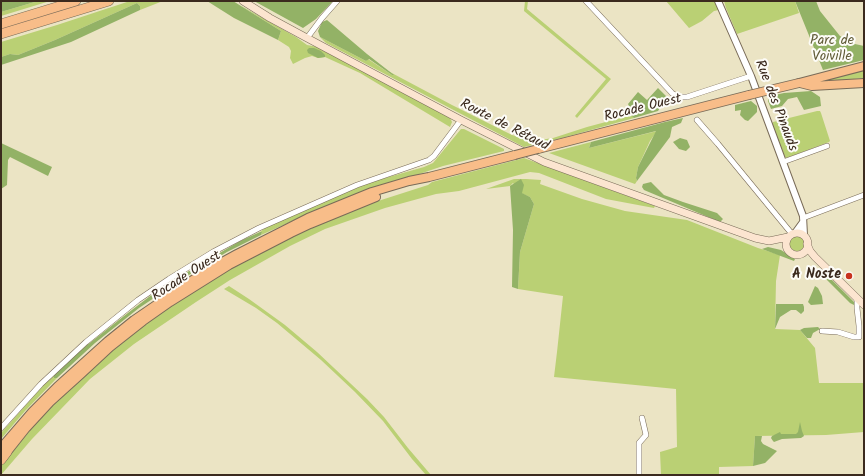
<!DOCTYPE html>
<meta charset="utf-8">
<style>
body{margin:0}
#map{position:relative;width:865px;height:476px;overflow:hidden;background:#ebe4c4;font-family:Kalam,sans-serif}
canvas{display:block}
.frame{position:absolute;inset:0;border:2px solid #3b2a1e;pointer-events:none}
</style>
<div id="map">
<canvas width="865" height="476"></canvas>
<div class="frame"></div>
</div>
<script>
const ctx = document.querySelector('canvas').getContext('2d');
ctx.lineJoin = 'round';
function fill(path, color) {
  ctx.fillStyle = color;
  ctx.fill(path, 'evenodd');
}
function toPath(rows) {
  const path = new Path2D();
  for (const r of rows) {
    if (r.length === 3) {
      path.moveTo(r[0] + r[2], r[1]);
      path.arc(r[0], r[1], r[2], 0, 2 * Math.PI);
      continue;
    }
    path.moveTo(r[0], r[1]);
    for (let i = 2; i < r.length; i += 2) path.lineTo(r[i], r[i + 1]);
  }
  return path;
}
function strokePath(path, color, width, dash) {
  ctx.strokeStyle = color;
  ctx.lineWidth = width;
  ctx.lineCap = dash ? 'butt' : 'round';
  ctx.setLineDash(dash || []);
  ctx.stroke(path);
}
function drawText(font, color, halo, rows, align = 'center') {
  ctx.font = font + ' Kalam,sans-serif';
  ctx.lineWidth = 4;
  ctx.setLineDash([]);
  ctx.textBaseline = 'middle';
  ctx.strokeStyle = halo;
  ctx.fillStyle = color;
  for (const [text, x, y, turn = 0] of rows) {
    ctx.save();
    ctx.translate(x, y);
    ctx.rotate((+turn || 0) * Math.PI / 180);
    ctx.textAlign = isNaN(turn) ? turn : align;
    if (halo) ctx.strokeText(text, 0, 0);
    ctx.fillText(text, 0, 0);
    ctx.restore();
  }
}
const green = toPath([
 [38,1,50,1,1,16,1,12],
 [130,1,163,1,140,10,140,6,137,3,55,40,18,55,10,54,1,57,1,42,57,25],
 [525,1,528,1,527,9,611,79,577,118,575,116,606,79,524,11],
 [666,1,715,1,719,10,714,11,702,21,689,28],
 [724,1,795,1,799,13,737,34,726,8],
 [238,4,296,37,307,45,318,47,450,118,452,122,450,127,360,73,325,57,318,58,312,56,305,58,293,64,290,58,291,51,289,47,278,40,281,31],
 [320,37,366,61,368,59,392,75,393,75,388,71,452,105,512,135,533,141,553,138,587,127,632,115,634,118,562,138,524,147,326,43],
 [864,66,864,78,825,82,826,81],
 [817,111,820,111,821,113,830,141,829,142,787,158,785,157,772,124,773,122],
 [461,129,464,129,504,149,504,151,443,166,369,191,319,209,261,235,262,232,260,232,265,228,318,204,371,182,424,167,433,163],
 [657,131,650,141,638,167,636,178,637,181,635,184,549,153,591,142,589,148],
 [524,158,655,206,654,208,606,199,539,173,530,172,459,191,436,194,385,208,325,229,290,246,230,280,196,302,134,344,90,379,32,439,1,475,1,466,36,423,63,395,118,345,162,311,203,284,289,236,350,210,428,185,432,182],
 [514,179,526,179,541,180,540,184,582,199,625,211,687,220,758,248,780,255,776,281,775,329,800,330,815,348,819,383,864,383,864,432,826,435,755,436,753,466,719,467,719,475,661,475,660,452,677,447,676,389,554,377,557,352,563,296,518,289,520,252,534,204,530,197,521,193,513,183,510,186,486,189],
 [797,243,8],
 [229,286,249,299,285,325,317,352,367,399,384,417,408,448,431,475,426,475,412,459,383,421,355,392,321,360,277,323,256,308,224,289],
 [54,375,54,378,57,378,25,411,1,439,1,433,47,381]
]);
const forest = toPath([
 [1,1,38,1,1,12],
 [207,1,233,1,281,31,278,40,234,18],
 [254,1,333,1,316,19,303,28],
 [795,1,816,1,820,11,840,36,855,44,864,46,864,60,823,70],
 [137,3,140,6,140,10,71,42,1,65,1,57,10,54,18,55,55,40],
 [327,20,367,54,394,75,392,75,369,59,366,61,320,37,318,31,322,22],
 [309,48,314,48,321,51,325,55,325,57,318,58,308,53,307,50],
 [658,88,667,97,658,111,634,118,629,113,631,110,628,104,638,92,647,100],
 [811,91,820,97,821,106,804,110,797,97,788,99,782,106,771,109,768,101,770,96,784,93],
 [751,101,757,106,757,112,748,121,745,120,740,115,741,110,735,111,735,105],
 [683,118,681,123,672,127,670,137,637,181,636,178,638,167,656,131,589,148,591,142,665,122],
 [680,138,687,140,690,147,686,151,679,149,673,142],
 [1,143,52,167,48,176,10,157,8,160,7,185,1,189],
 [521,179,524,185,522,193,530,197,534,204,520,252,518,289,512,287,513,230,510,186],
 [651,182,664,195,683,202,717,213,723,219,720,222,644,190,642,187,643,184],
 [260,232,262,232,261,235,227,252,184,278,139,308,95,343,57,378,54,378,54,375,77,353,124,316,162,287,240,241],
 [768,247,781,250,795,259,794,261,762,249],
 [828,276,855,303,854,305,850,303,825,278],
 [815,286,818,288,822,296,823,304,811,305,808,302],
 [776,304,803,304,804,307,804,311,801,314,796,310,791,310,780,317,775,329],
 [818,327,820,329,813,333,811,338,807,338,800,330,804,328],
 [800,422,802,431,804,436,801,438,782,439,774,442,773,441,771,438,772,436,780,432,781,434,796,434,798,432],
 [755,436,762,436,761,441,763,444,777,451,765,463,753,466]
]);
const minor = toPath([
 [586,1,672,93,675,95,681,97,687,97,751,76],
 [307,38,322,18,337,1],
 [697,120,718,144,792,234],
 [783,162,827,146],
 [803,218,864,195],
 [822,331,838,332,854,337,859,337,859,326,857,308,857,298],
 [1,428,41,384,86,342,138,300,169,279,213,252,259,228,357,185,429,160,434,156,461,120],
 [639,475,639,443,646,435,642,418]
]);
const tertiary = toPath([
 [718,1,751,76,800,208,803,216,804,235],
 [795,233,803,222]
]);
const secondary = toPath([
 [243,1,270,18,307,38,461,120,544,162,755,238,769,241,788,237],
 [797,244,11],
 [807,244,810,251,815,257,864,305]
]);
const primary = toPath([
 [799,83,864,66],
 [800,83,812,86,864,83],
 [538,149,749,95],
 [1,448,32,412,57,387,108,341,134,320,169,296,206,271,237,254,308,218,372,192,409,181,429,177,515,155],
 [3,457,26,428,50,402,81,374,110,347,143,321,170,302,229,265,291,233,310,224,376,197]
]);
const trunk = toPath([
 [1,460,7,452]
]);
const motorway = toPath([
 [1,24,76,1],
 [1,34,109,1]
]);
const primaryBridge = toPath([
 [749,95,799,83],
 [515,155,538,149]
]);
const markers = [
 [849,276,4,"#c8321e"]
];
const parkNames = [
 ["Parc de",832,42],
 ["Voiville",832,58]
];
const streetNames = [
 ["Rue des Pinauds",775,106,69],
 ["Rocade Ouest",643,109,-14],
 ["Route de Rétaud",504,126,27],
 ["Rocade Ouest",187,277,-33]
];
const poiNames = [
 ["A Noste",841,276]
];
fill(green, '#bad074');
fill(forest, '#93b266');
strokePath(minor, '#796b58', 6);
strokePath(tertiary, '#796b58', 8);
strokePath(secondary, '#796b58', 8);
strokePath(primary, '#796b58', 10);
strokePath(trunk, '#796b58', 10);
strokePath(motorway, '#796b58', 10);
strokePath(minor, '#fff', 5);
strokePath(tertiary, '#fff', 6);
strokePath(secondary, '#fce5d0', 7);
strokePath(primary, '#f8bd89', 8);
strokePath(trunk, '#f8bd89', 9);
strokePath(motorway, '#f8bd89', 9);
strokePath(primaryBridge, '#796b58', 10, []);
strokePath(primaryBridge, '#f8bd89', 8);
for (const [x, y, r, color] of markers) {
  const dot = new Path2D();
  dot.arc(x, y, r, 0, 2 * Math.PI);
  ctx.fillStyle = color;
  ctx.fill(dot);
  strokePath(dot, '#fdfcf7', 1.5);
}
drawText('14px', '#615c38', '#fdfcf7', parkNames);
drawText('14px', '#3b2a1e', '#fdfcf7', streetNames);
drawText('bold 14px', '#3b2a1e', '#fdfcf7', poiNames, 'right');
</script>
